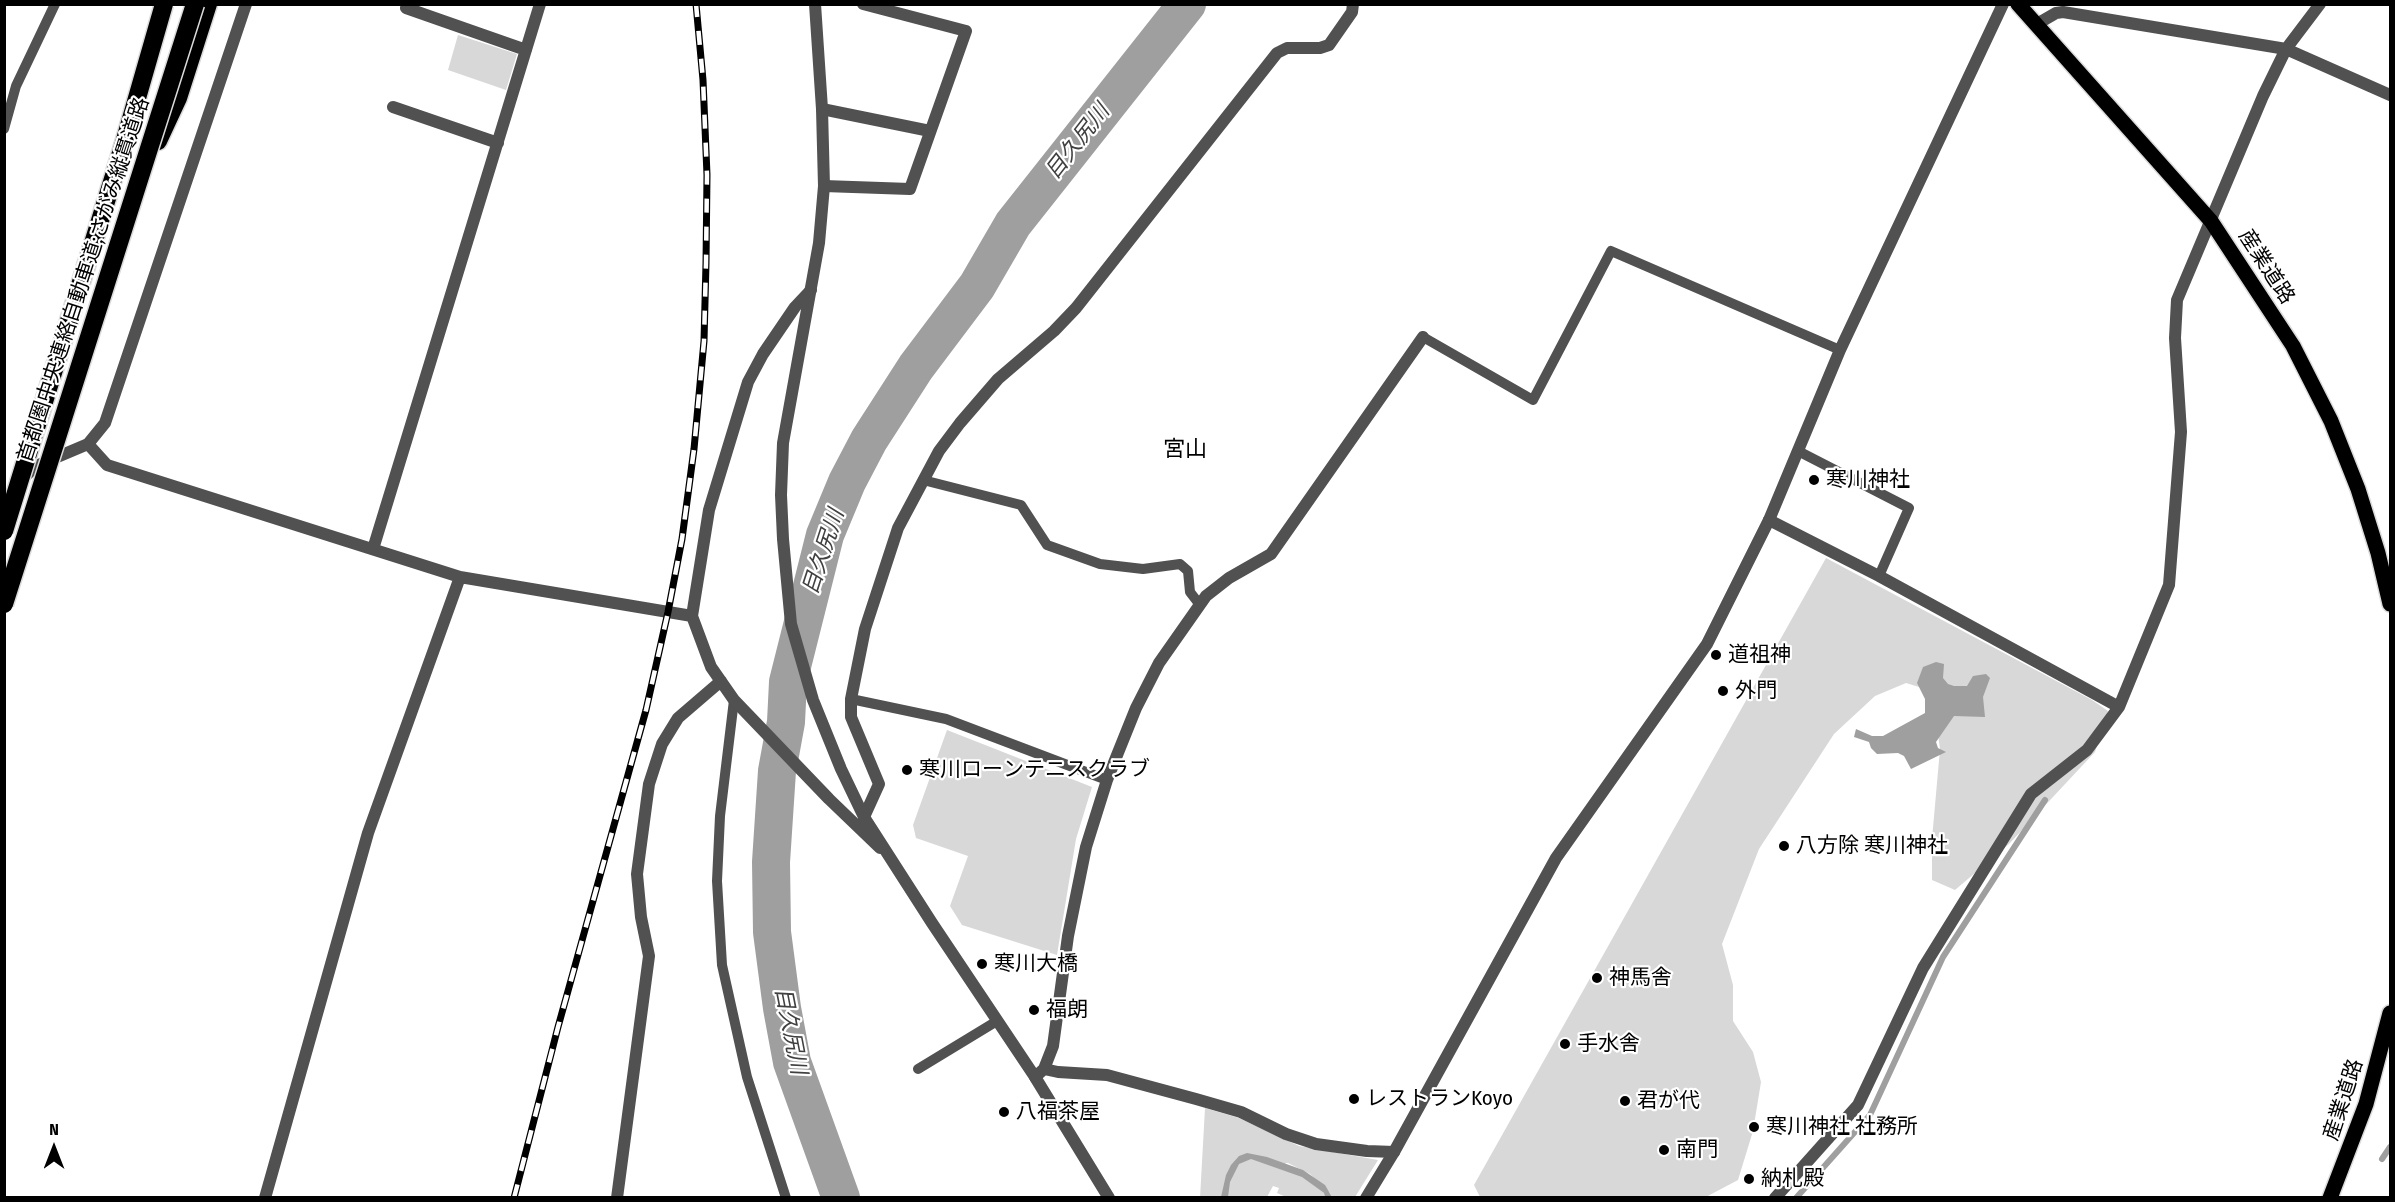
<!DOCTYPE html>
<meta charset="utf-8">
<style>
body{margin:0}
#map{position:relative;width:2395px;height:1202px;overflow:hidden;background:#fff;font-family:"Fira Sans Condensed",sans-serif}
canvas{display:block}
.frame{position:absolute;inset:0;border:6px solid #000;pointer-events:none}
.north{position:absolute;left:24px;top:1118px;width:60px;height:60px;-webkit-text-stroke:4px #fff;paint-order:stroke;rotate:0deg;font-size:16px;font-weight:700;line-height:24px;text-align:center;color:#000}
.north::after{content:'';display:block;margin:auto;width:21px;height:27px;background:#000;clip-path:polygon(50% 0,100% 100%,50% 72%,0 100%)}
</style>
<div id="map">
<canvas width="2395" height="1202"></canvas>
<div class="frame"></div>
<div class="north">N</div>
</div>
<script>
const ctx = document.querySelector('canvas').getContext('2d');
ctx.lineJoin = 'round';
function fill(path, color) {
  ctx.fillStyle = color;
  ctx.fill(path, 'evenodd');
}
function toPath(rows) {
  const path = new Path2D();
  for (const r of rows) {
    path.moveTo(r[0], r[1]);
    for (let i = 2; i < r.length; i += 2) path.lineTo(r[i], r[i + 1]);
  }
  return path;
}
function strokePath(path, color, width, dash) {
  ctx.strokeStyle = color;
  ctx.lineWidth = width;
  ctx.lineCap = dash ? 'butt' : 'round';
  ctx.setLineDash(dash || []);
  ctx.stroke(path);
}
function drawText(font, color, halo, rows, align = 'center') {
  ctx.font = font + ' "Fira Sans Condensed","Noto Sans JP",sans-serif';
  ctx.lineWidth = 4.5;
  ctx.setLineDash([]);
  ctx.textBaseline = 'middle';
  ctx.strokeStyle = halo;
  ctx.fillStyle = color;
  for (const [text, x, y, turn = 0] of rows) {
    ctx.save();
    ctx.translate(x, y);
    ctx.rotate((+turn || 0) * Math.PI / 180);
    ctx.textAlign = isNaN(turn) ? turn : align;
    if (halo) ctx.strokeText(text, 0, 0);
    ctx.fillText(text, 0, 0);
    ctx.restore();
  }
}
const green = toPath([
 [458,35,517,54,506,90,448,70],
 [1826,558,2092,700,2108,711,2095,752,2009,844,1955,890,1932,880,1932,839,1940,749,1932,691,1906,683,1875,696,1834,734,1759,849,1722,944,1733,985,1733,1021,1753,1052,1761,1082,1753,1131,1738,1180,1704,1198,1480,1197,1474,1185],
 [947,730,1092,787,1076,839,1057,955,962,925,950,906,968,856,916,838,913,825],
 [1205,1108,1239,1118,1299,1146,1378,1160,1355,1197,1332,1197,1330,1193,1310,1174,1288,1163,1285,1163,1324,1193,1325,1197,1286,1197,1277,1193,1279,1188,1273,1186,1267,1197,1200,1198]
]);
const water = toPath([
 [1936,662,1944,664,1943,678,1948,684,1954,686,1967,686,1973,676,1986,674,1990,678,1983,697,1985,717,1954,716,1936,742,1938,748,1946,752,1911,769,1904,756,1898,753,1877,754,1871,748,1869,742,1854,737,1856,729,1872,736,1883,736,1925,713,1925,699,1917,683,1923,667],
 [1247,1153,1267,1157,1303,1170,1325,1185,1332,1197,1325,1197,1324,1193,1302,1177,1251,1159,1239,1164,1230,1182,1228,1197,1221,1197,1226,1175,1231,1165,1239,1156]
]);
const stream = toPath([
 [2382,1159,2390,1147],
 [1796,1198,1870,1115,1943,957,2045,800]
]);
const river = toPath([
 [841,1198,792,1062,782,1008,772,932,771,862,777,771,786,722,788,682,825,535,847,482,869,440,916,367,977,286,1013,224,1187,4]
]);
const service = toPath([
 [4,129,16,86,55,4],
 [1423,337,1533,400,1611,251,1840,350],
 [1798,451,1909,508,1879,576],
 [923,480,1021,505,1047,545,1100,564,1143,569,1180,564,1188,571,1190,592,1200,605],
 [851,699,946,719,1107,780],
 [734,700,720,816,717,881,722,965,747,1077,786,1198],
 [918,1069,997,1021]
]);
const minor = toPath([
 [407,4,406,8,526,50],
 [2037,24,2056,13,2063,12,2286,49,2390,95],
 [393,107,498,143],
 [822,109,930,131],
 [824,186,910,189,966,31,863,4],
 [811,290,795,307,763,354,748,382,709,510,692,616,711,667,734,700,829,799,880,848],
 [88,444,107,465,460,577,692,616],
 [1769,520,1879,576,2119,707],
 [373,549,540,4],
 [864,817,879,784,851,717,851,699,865,629,898,528,939,451,960,423,998,379,1054,331,1076,308,1277,53,1287,48,1320,48,1329,45,1352,12,1353,4],
 [1044,1069,1058,1072,1107,1075,1196,1099,1241,1112,1286,1134,1316,1144,1367,1151,1394,1152],
 [1035,1077,1044,1069,1053,1046,1068,936,1086,847,1107,780,1136,708,1159,663,1206,596,1229,578,1271,554,1423,337],
 [265,1198,368,833,460,577],
 [617,1198,649,956,641,917,637,874,649,784,662,744,678,718,721,681],
 [1775,1198,1858,1105,1923,968,2031,794,2087,750,2119,707,2169,585,2181,432,2175,338,2177,300,2263,96,2286,49,2320,4]
]);
const tertiary = toPath([
 [815,4,822,109,824,186,819,243,783,443,781,495,783,539,791,624,813,700,841,769,864,817,932,923,1035,1077,1109,1198],
 [22,479,36,466,88,444,105,423,246,4],
 [1366,1198,1394,1152,1556,858,1707,644,1769,520,1840,350,2003,4]
]);
const primary = toPath([
 [2018,4,2211,221,2293,346,2331,421,2358,489,2378,553,2390,604],
 [2330,1198,2366,1104,2390,1013]
]);
const motorway = toPath([
 [158,141,178,98,208,4]
]);
const rail = toPath([
 [514,1198,558,1027,646,710,668,612,682,539,694,449,704,341,706,263,707,175,703,80,696,4]
]);
const motorwayBridge = toPath([
 [4,531,125,140,164,4],
 [4,604,195,4]
]);
const markers = [
 [1814,480,6,"#000"],
 [1716,655,6,"#000"],
 [1723,691,6,"#000"],
 [907,770,6,"#000"],
 [1784,846,6,"#000"],
 [982,964,6,"#000"],
 [1597,978,6,"#000"],
 [1034,1010,6,"#000"],
 [1565,1044,6,"#000"],
 [1354,1099,6,"#000"],
 [1625,1101,6,"#000"],
 [1004,1112,6,"#000"],
 [1754,1127,6,"#000"],
 [1664,1150,6,"#000"],
 [1749,1179,6,"#000"]
];
const streetNames = [
 ["産業道路",2266,267,57],
 ["首都圏中央連絡自動車道;さがみ縦貫道路",84,280,-72],
 ["産業道路",2344,1100,-72]
];
const poiNames = [
 ["寒川神社",1826,480],
 ["道祖神",1728,655],
 ["外門",1735,691],
 ["寒川ローンテニスクラブ",919,770],
 ["八方除 寒川神社",1796,846],
 ["寒川大橋",994,964],
 ["神馬舎",1609,978],
 ["福朗",1046,1010],
 ["手水舎",1577,1044],
 ["レストランKoyo",1366,1099],
 ["君が代",1637,1101],
 ["八福茶屋",1016,1112],
 ["寒川神社 社務所",1766,1127],
 ["南門",1676,1150],
 ["納札殿",1761,1179]
];
const waterNames = [
 ["目久尻川",1078,142,-52],
 ["目久尻川",824,552,-72],
 ["目久尻川",790,1031,79]
];
const neighbourhoodNames = [
 ["宮山",1185,450]
];
fill(green, '#d8d8d8');
fill(water, '#9f9f9f');
strokePath(stream, '#9f9f9f', 6);
strokePath(river, '#9f9f9f', 38);
strokePath(primary, '#dbdbdb', 18);
strokePath(motorway, '#dbdbdb', 21);
strokePath(service, '#515151', 10);
strokePath(minor, '#515151', 12);
strokePath(tertiary, '#515151', 12);
strokePath(primary, '#000', 15);
strokePath(motorway, '#000', 18);
strokePath(rail, '#000', 7);
strokePath(rail, '#fff', 4.5, [14]);
strokePath(motorwayBridge, '#dbdbdb', 21, []);
strokePath(motorwayBridge, '#000', 18);
for (const [x, y, r, color] of markers) {
  const dot = new Path2D();
  dot.arc(x, y, r, 0, 2 * Math.PI);
  ctx.fillStyle = color;
  ctx.fill(dot);
  strokePath(dot, '#fff', 2);
}
drawText('21px', '#000', '#fff', streetNames);
drawText('21px', '#000', '#fff', poiNames, 'left');
drawText('italic 22px', '#404040', '#fff', waterNames);
drawText('22px', '#000', '#fff', neighbourhoodNames);
</script>
